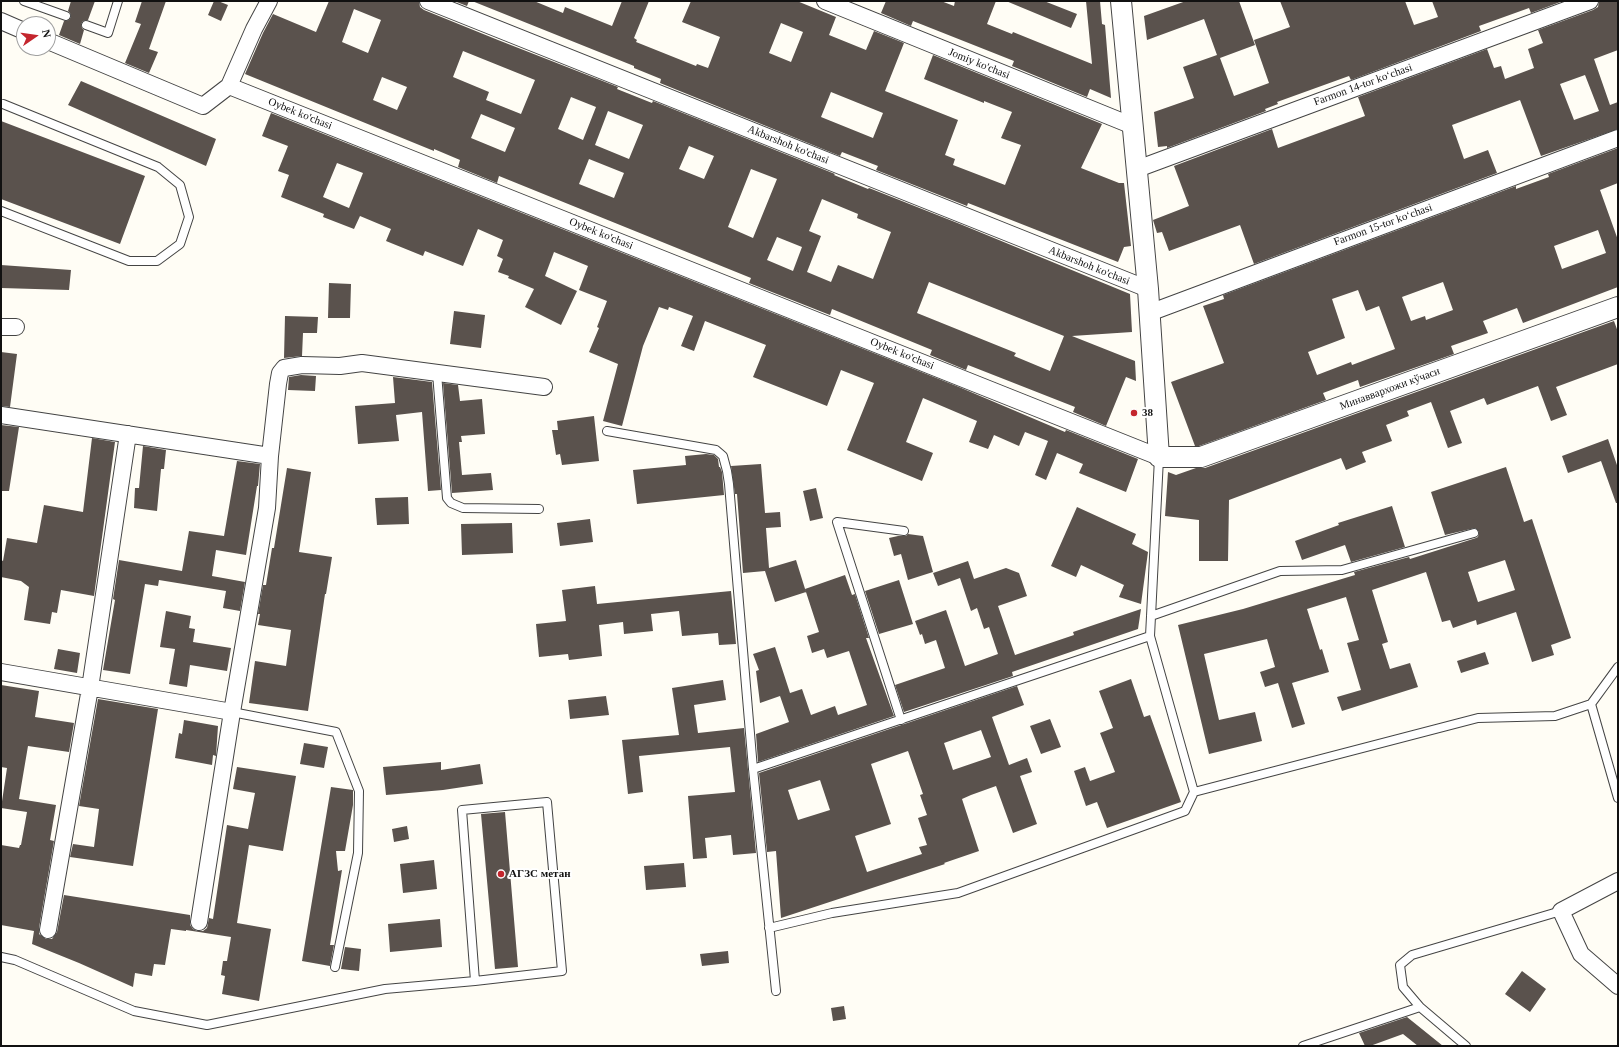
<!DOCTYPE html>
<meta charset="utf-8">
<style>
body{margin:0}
#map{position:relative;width:1619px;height:1047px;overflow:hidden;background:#fffdf5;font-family:"Times New Roman",serif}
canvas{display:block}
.frame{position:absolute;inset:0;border:2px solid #111;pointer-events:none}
.north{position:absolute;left:16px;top:16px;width:40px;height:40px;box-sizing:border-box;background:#fff;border:1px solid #a0a0a0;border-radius:50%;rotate:77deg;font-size:11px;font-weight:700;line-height:16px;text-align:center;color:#111}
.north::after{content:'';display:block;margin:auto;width:14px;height:18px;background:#c4262e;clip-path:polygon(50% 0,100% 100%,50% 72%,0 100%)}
</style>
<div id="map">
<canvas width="1619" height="1047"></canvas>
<div class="frame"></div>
<div class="north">N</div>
</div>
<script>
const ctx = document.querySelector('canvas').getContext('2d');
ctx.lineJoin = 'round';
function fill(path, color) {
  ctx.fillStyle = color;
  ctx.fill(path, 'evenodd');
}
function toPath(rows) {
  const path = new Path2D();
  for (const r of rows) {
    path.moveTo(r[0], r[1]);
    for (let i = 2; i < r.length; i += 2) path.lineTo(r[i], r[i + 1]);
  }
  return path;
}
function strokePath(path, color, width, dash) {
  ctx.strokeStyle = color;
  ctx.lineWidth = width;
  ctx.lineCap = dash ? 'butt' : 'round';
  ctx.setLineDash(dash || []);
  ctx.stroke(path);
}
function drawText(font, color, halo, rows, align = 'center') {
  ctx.font = font + ' "Times New Roman",serif';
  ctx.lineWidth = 4;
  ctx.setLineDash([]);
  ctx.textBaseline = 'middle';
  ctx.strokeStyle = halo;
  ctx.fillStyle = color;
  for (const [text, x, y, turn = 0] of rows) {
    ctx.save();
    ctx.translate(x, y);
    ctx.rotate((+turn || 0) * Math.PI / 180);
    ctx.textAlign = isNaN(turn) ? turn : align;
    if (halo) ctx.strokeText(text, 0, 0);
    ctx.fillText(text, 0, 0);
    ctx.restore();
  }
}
const building = toPath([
 [71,1,95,1,88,20,83,21,81,24,82,28,84,30,80,44,59,35,64,21,69,20,71,17,70,13,68,11],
 [142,1,166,1,149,49,158,52,149,73,125,63,141,24,135,22],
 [214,1,218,1,228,5,221,21,208,15],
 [329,1,419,1,420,7,424,10,498,40,618,87,617,89,652,103,653,101,835,174,834,175,868,189,869,188,960,224,1130,294,1132,332,1072,336,1135,361,1136,381,1126,377,1106,426,1073,412,1075,407,968,365,966,370,930,355,932,350,832,309,830,315,749,283,751,278,499,176,497,183,458,167,460,160,434,149,434,151,245,74,263,33,273,14,316,32],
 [354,9,381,20,368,53,342,42],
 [463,51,535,80,521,114,486,100,489,92,453,77],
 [382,77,407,87,397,110,373,100],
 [571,97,596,107,583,140,558,129],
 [608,111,643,125,629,159,595,145],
 [481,114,515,128,505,152,471,138],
 [689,146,714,156,704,179,679,169],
 [589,159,624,173,614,198,579,184],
 [751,169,777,179,753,238,728,227],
 [822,199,858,214,857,218,891,232,873,279,838,265,831,282,807,272,821,236,809,231],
 [777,237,802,247,793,271,767,260],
 [929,282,1064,336,1050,371,1014,356,1016,353,917,313],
 [454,1,469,1,467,6],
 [472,1,534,1,563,13,565,7,612,26,622,1,649,1,634,38,637,40,636,42,696,66,697,64,708,68,720,37,682,22,691,1,797,1,836,17,829,35,866,50,874,31,904,43,885,91,958,120,945,155,955,159,953,165,1005,185,1021,145,1001,138,1012,112,984,101,984,103,924,79,933,55,1102,124,1081,168,1119,183,1124,183,1131,246,1124,247,1118,262,968,203,967,206,876,170,878,166,842,152,840,156,660,83,661,79,634,68,634,66],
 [781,23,803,32,791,62,769,53],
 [831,92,883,113,873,138,821,117],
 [886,1,941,1,954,6,955,1,996,1,987,24,1012,34,1013,32,1092,64,1086,1,1100,1,1102,24,1105,25,1111,98,1090,89,1087,97,1012,66,1014,61,913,21,911,26,881,13],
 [1006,1,1044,1,1077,14,1071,28],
 [1186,1,1239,1,1255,45,1220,58,1234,96,1269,83,1254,40,1290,27,1280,1,1405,1,1414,25,1438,17,1432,1,1563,1,1531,13,1529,8,1479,26,1481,31,1351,80,1349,76,1277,102,1278,104,1265,109,1266,111,1167,148,1167,146,1158,147,1154,112,1194,98,1183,67,1217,55,1204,19,1147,40,1144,16],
 [1599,1,1618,1,1618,50,1594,59,1610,105,1618,102,1618,129,1541,156,1520,100,1452,125,1464,159,1488,150,1497,173,1254,264,1240,225,1169,251,1162,232,1157,233,1153,220,1189,206,1174,166,1272,129,1278,148,1365,116,1358,97,1487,49,1494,68,1501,66,1505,79,1534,68,1528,49,1543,43,1538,30,1593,10,1598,7],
 [1585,75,1599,111,1574,120,1560,84],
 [81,81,216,139,206,166,68,105],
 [271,113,959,387,1065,432,1066,430,1138,459,1126,492,1079,473,1083,464,1057,453,1046,480,1035,475,1048,441,1025,432,1019,446,994,435,988,449,969,442,977,421,923,398,906,442,933,453,922,481,847,450,874,383,841,370,827,406,753,377,766,345,705,321,694,351,681,346,693,316,669,307,668,310,659,307,643,346,622,426,603,421,618,364,589,352,599,328,597,327,607,301,579,290,588,266,554,252,545,276,577,291,561,325,525,307,534,289,508,278,509,276,498,272,503,259,497,256,503,240,478,229,463,266,425,251,423,256,386,241,391,229,360,216,354,229,323,217,324,214,281,197,289,175,278,171,288,146,262,136],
 [337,163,363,173,349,208,323,197],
 [1,121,145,176,120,244,1,199],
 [1618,148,1618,183,1600,190,1618,240,1618,287,1523,323,1517,308,1483,321,1488,333,1451,346,1454,354,1360,387,1358,380,1323,393,1326,400,1199,446,1195,446,1171,382,1224,363,1203,306,1224,299,1223,295,1516,186,1516,189,1549,177,1548,174],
 [1598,230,1606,253,1562,269,1554,246],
 [1443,282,1453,310,1426,320,1425,316,1411,321,1402,297],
 [1358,290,1366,311,1379,306,1395,349,1352,365,1351,362,1317,375,1308,352,1345,338,1332,299],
 [1,265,71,270,69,290,1,288],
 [329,283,351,284,350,318,328,318],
 [454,311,485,315,481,348,450,344],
 [285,316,318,317,317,333,303,333,302,356,284,358],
 [1614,321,1618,332,1618,364,1556,387,1567,415,1551,421,1538,386,1487,405,1484,398,1450,411,1462,443,1448,448,1431,402,1407,411,1409,416,1386,425,1392,441,1362,452,1366,462,1346,470,1341,458,1229,500,1228,561,1199,561,1199,520,1165,516,1168,472,1176,475,1196,468,1205,468],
 [1,352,17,354,10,407,1,406],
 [301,375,316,376,315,391,288,390,289,377],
 [393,377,432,382,441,490,428,491,422,412,396,415,399,441,358,444,355,406,395,403],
 [443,383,458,385,460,401,482,399,485,434,461,436,462,442,459,442,462,475,491,473,493,490,452,493],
 [594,416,599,461,562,465,560,454,556,455,552,430,558,430,557,421],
 [1,425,19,427,9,491,1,491],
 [92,438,115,442,94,596,61,590,57,613,52,612,50,624,24,620,29,587,21,581,1,577,1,560,3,561,7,538,37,543,44,505,83,512],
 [1608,439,1618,468,1618,503,1616,503,1601,461,1568,473,1562,456],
 [143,446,166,450,164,469,161,469,157,511,134,508,135,488,139,488],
 [706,454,714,455,718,459,719,467,720,467,722,472,724,495,637,504,633,470,686,465,685,456],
 [237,461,260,464,258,486,257,486,246,555,216,550,212,576,245,582,240,611,223,608,226,591,159,580,158,586,145,584,130,674,103,670,115,600,113,599,119,560,182,571,189,531,224,536],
 [761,464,765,513,780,512,781,527,766,528,769,568,796,560,806,592,775,602,765,571,743,573,737,494,735,494,731,466],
 [1506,467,1524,522,1532,519,1571,638,1551,645,1554,655,1532,662,1516,612,1477,625,1476,620,1453,628,1450,620,1442,622,1426,572,1372,590,1388,642,1382,644,1390,669,1410,663,1418,687,1342,711,1337,697,1361,690,1347,643,1359,640,1346,597,1307,609,1320,650,1322,649,1329,672,1292,683,1305,724,1292,728,1278,683,1265,687,1260,672,1275,667,1267,639,1204,654,1219,720,1255,712,1262,741,1209,754,1178,625,1243,609,1355,575,1354,572,1409,557,1410,559,1476,538,1478,537,1479,532,1475,528,1445,535,1431,492],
 [1505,560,1515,590,1478,602,1468,572],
 [287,468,311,472,299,552,332,557,326,594,325,594,308,711,249,703,255,661,286,666,291,630,258,625,260,614,258,614,263,585,266,585,272,548,274,548],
 [816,488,823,518,810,521,803,491],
 [408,497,409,524,377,525,375,498],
 [1392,506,1405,547,1351,562,1345,545,1302,560,1295,541,1339,525,1338,523],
 [1077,507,1136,534,1132,544,1148,552,1141,604,1119,597,1124,585,1081,565,1076,577,1051,566],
 [590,519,593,542,560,546,557,523],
 [512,523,513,553,462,555,461,524],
 [908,534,923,536,933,572,908,580,901,554,894,556,889,538,898,536,906,536],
 [968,561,974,579,1006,568,1019,573,1027,596,998,606,1015,655,1074,635,1073,632,1141,609,1138,629,1012,672,1013,676,904,712,895,685,945,668,936,640,925,644,922,634,920,635,915,621,946,610,965,666,998,654,989,627,984,629,977,608,971,611,960,578,938,586,933,573],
 [845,575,852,595,855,594,869,638,866,638,894,716,758,762,756,734,789,722,780,696,760,703,756,671,759,670,753,654,775,647,790,693,802,689,811,715,835,706,838,715,867,705,849,651,827,658,824,649,812,653,807,636,819,632,805,589],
 [899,580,913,624,879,634,865,591],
 [595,586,597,604,731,591,736,644,719,645,718,633,682,636,679,611,651,614,653,631,624,634,623,622,599,625,602,656,569,660,568,654,539,657,536,624,566,621,562,590],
 [166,611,191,616,189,628,195,629,193,642,231,648,227,671,190,665,187,687,169,684,175,649,160,647],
 [58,649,80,653,77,673,54,669],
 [1485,652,1489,664,1461,673,1457,661],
 [1131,679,1144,717,1150,715,1181,802,1107,828,1097,802,1086,806,1074,771,1085,767,1090,781,1115,772,1100,733,1113,728,1099,691],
 [723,680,726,700,694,705,698,733,744,728,756,853,733,855,731,835,705,838,707,858,693,859,688,796,735,792,730,747,639,756,643,792,628,794,622,740,679,735,672,688],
 [1,685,39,691,35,717,74,723,69,752,28,746,19,799,56,805,50,840,54,841,39,928,39,934,46,939,52,939,57,932,64,895,190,915,190,925,193,929,197,931,203,931,207,928,209,918,213,919,227,825,248,829,255,793,233,789,237,767,296,776,283,851,249,845,237,923,271,929,259,1001,222,994,225,976,221,975,223,961,227,961,231,937,186,930,186,931,171,929,165,965,154,964,152,976,135,973,133,987,79,963,32,944,34,931,1,925,1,845,19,848,20,845,21,845,27,812,1,808,7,768,1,767],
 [1017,686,1024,705,992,717,1009,765,1027,758,1032,772,1020,776,1037,824,1013,833,996,786,971,795,962,799,979,851,944,863,945,864,781,918,776,851,767,852,759,773],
 [981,730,991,757,953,770,944,743],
 [908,751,923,794,920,795,927,815,918,818,927,845,919,847,922,854,867,872,855,836,891,824,871,764],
 [820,780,830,810,798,820,788,790],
 [606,696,609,715,570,719,568,700],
 [98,699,158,709,133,866,70,857,73,844,94,847,99,809,79,806],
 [1050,719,1061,747,1041,754,1030,726],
 [184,720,218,726,216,756,213,755,212,765,175,758,179,733,182,734],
 [304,743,328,747,324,768,300,764],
 [441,762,441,770,480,764,483,784,443,790,386,795,383,767],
 [331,787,353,790,353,805,345,851,336,851,338,871,342,870,330,945,334,945,330,966,302,961],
 [505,812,518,967,495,969,481,814],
 [407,826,409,839,394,842,392,829],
 [434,860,437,889,403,893,400,864],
 [684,863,686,887,646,890,644,866],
 [440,919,442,947,390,952,388,924],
 [345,947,361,949,359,971,341,969],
 [728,951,729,963,702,966,700,954],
 [1522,971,1546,989,1530,1012,1505,994],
 [844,1006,846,1019,833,1021,831,1008],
 [1407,1017,1443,1046,1418,1046,1403,1034,1370,1046,1365,1046,1359,1033]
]);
const service = toPath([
 [24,1,66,16],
 [86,25,108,33,118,1],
 [1,211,129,261,157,261,180,244,189,217,180,185,158,167,3,104],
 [437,373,447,498,451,503,463,508,539,509],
 [607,431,716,450,723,456,727,471,729,484,753,769],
 [1151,616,1280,571,1342,570,1474,533],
 [1618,667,1591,704,1618,798],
 [232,712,336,732,359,791,358,853,335,967],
 [901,720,837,522,904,531],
 [1194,792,1478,718,1555,716,1591,704],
 [769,928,832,913,958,893,1185,811,1194,792,1150,636],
 [1,957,15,960,134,1011,207,1025,385,989,475,981,562,971,547,802,462,810,475,981],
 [776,991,753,769,1150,636,1159,458],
 [1303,1046,1420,1007],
 [1466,1046,1420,1007,1403,987,1400,965,1412,955,1561,911]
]);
const minor = toPath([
 [428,1,1148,289],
 [825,1,1133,126],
 [1,21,24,31],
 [48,41,203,106,229,86,1159,457],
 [229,86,254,29,269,1],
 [1137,169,1590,1],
 [1149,313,1618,138],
 [1,327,16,327],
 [1,415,270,456],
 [1,672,232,712,267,508,270,456,278,384,280,373,284,368,302,365,340,366,362,363,544,387],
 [1618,881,1561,911,1581,954,1618,986],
 [199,922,232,712],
 [48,930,90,688,128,434]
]);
const tertiary = toPath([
 [1121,1,1148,289,1159,457,1201,457,1618,307]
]);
const markers = [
 [1134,413,4,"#c4262e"],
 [501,874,4,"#c4262e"]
];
const streetNames = [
 ["Jomiy ko'chasi",979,64,22],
 ["Farmon 14-tor koʻchasi",1363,85,-20],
 ["Oybek ko'chasi",300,114,22],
 ["Akbarshoh ko'chasi",788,145,22],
 ["Farmon 15-tor koʻchasi",1383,225,-20],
 ["Oybek ko'chasi",601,234,22],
 ["Akbarshoh ko'chasi",1089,266,22],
 ["Oybek ko'chasi",902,354,22],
 ["Минаввархожи кўчаси",1390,389,-20]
];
const poiNames = [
 ["38",1142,413],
 ["АГЗС метан",509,874]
];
fill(building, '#5a524d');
strokePath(service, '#444', 10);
strokePath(minor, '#444', 18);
strokePath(tertiary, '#444', 22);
strokePath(service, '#fff', 8);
strokePath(minor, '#fff', 16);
strokePath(tertiary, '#fff', 20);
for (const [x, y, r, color] of markers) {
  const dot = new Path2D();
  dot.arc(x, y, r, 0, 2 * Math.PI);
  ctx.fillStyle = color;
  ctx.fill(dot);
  strokePath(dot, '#fff', 1.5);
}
drawText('11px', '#111', '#fff', streetNames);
drawText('bold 11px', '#111', '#fff', poiNames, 'left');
</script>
